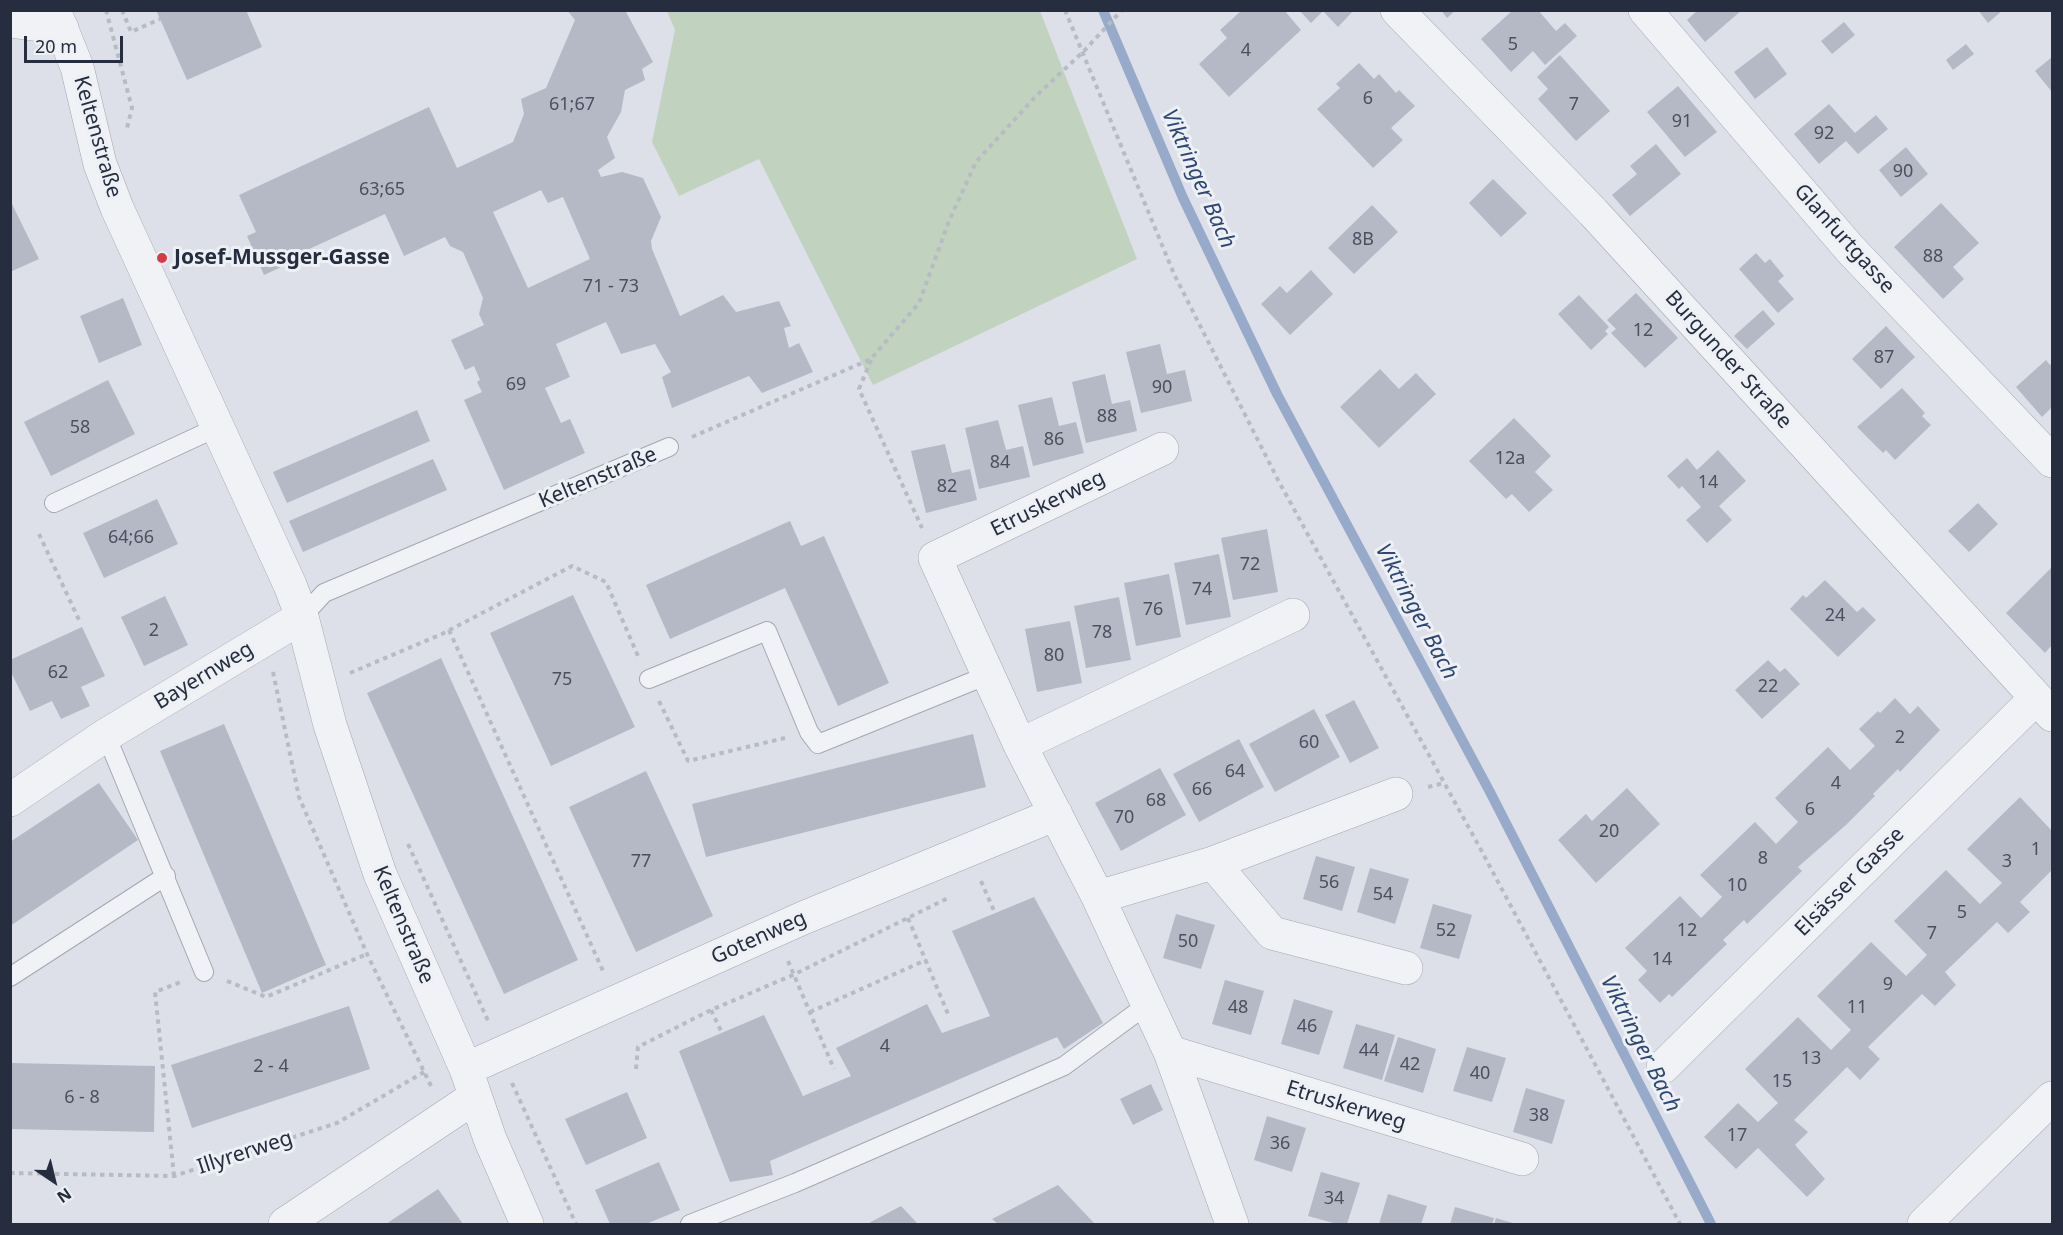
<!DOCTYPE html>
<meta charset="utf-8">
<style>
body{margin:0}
#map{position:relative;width:2063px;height:1235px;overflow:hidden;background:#dde0e8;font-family:"Noto Sans",sans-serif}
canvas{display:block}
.frame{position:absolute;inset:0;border:12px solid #262d3f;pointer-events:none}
.north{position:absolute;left:24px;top:1151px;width:60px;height:60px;-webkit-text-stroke:4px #edf0f5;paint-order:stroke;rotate:145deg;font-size:16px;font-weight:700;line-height:24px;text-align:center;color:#262d3f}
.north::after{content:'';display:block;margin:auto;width:21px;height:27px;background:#262d3f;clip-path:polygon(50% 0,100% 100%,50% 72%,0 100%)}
.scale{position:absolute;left:24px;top:36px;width:99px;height:27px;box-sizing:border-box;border:3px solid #262d3f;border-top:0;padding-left:8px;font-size:18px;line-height:21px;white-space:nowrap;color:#262d3f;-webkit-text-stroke:4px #edf0f5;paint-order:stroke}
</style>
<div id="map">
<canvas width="2063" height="1235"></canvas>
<div class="frame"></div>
<div class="north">N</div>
<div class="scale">20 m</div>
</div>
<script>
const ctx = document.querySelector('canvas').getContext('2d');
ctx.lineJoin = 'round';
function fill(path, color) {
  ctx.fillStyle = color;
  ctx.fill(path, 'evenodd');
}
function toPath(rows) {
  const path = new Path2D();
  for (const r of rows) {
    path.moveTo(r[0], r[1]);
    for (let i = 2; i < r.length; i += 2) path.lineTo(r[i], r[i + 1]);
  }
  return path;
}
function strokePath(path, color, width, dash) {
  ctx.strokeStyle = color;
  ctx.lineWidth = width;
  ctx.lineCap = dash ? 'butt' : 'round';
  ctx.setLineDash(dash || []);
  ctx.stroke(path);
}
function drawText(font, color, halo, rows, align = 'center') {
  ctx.font = font + ' "Noto Sans",sans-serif';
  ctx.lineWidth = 6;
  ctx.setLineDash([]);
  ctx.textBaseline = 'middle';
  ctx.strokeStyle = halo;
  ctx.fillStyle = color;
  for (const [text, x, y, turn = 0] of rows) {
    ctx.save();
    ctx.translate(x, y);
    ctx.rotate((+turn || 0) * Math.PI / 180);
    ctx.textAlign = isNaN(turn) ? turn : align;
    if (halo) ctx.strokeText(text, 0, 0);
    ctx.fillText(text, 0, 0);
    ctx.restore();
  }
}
const green = toPath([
 [667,11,1040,11,1137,259,873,385,759,159,679,196,652,142,675,30]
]);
const stream = toPath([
 [1103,10,1183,198,1277,394,1490,792,1711,1224]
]);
const building = toPath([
 [156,10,246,10,262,47,187,80],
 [567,10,625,10,653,62,642,69,645,80,625,90,621,112,607,137,615,158,598,170,601,177,622,172,643,178,661,217,651,241,652,249,680,316,723,295,736,312,779,301,791,326,784,328,789,348,799,343,813,372,762,393,749,376,672,408,662,377,671,372,655,344,621,354,606,322,556,344,570,377,545,388,561,423,570,419,585,453,504,490,464,400,482,392,477,382,480,380,474,366,465,370,451,340,484,325,479,314,483,298,463,252,450,246,445,237,404,256,385,214,305,251,307,255,264,275,247,236,256,232,239,195,429,107,457,168,513,142,524,114,521,99,546,88,575,20],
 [541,190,548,203,563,197,590,259,528,288,493,212],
 [1242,10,1284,10,1301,30,1229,97,1199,64,1227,38,1220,30],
 [1299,10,1354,10,1338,27,1323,11,1311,23],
 [1441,10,1456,10,1447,18],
 [1513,10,1538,10,1556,31,1565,23,1577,36,1545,65,1533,51,1511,72,1481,39],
 [1698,10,1742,10,1705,42,1687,20],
 [1978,10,2003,10,1988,23],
 [1844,22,1855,35,1832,54,1821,41],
 [1966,44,1974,54,1953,70,1946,60],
 [1767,47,1787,74,1755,99,1734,72],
 [1560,55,1610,111,1576,141,1538,99,1548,89,1537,77],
 [2052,57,2052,92,2035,71],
 [1359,63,1374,79,1379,74,1396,93,1399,90,1415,106,1391,128,1403,140,1373,168,1317,109,1340,88,1336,84],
 [1678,86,1717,132,1685,157,1647,112],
 [1829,104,1855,133,1876,115,1888,129,1858,154,1846,141,1819,164,1794,134],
 [1656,144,1681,174,1630,216,1612,195,1637,174,1630,166],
 [1906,147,1928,174,1901,197,1879,170],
 [1493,179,1527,213,1501,237,1469,203],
 [1941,203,1979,243,1953,267,1964,279,1943,299,1894,247],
 [12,204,39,259,10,272,10,205],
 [1372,205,1398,232,1354,274,1328,248],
 [1756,253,1765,263,1770,259,1784,276,1778,281,1794,299,1778,313,1739,269],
 [1311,270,1333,294,1290,335,1261,304,1280,286,1287,293],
 [1636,293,1678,338,1645,368,1611,333,1616,329,1607,320],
 [1579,295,1609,327,1605,331,1608,334,1591,350,1558,314],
 [123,298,142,345,99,363,80,316],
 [1763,310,1775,324,1747,349,1734,336],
 [1886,326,1915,357,1881,389,1852,359],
 [1160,344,1167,374,1185,370,1192,401,1141,413,1126,352],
 [2046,360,2050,365,2052,363,2052,407,2042,417,2016,387],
 [1380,369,1399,389,1416,373,1436,394,1379,448,1340,407],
 [1105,374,1112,404,1130,400,1137,431,1086,443,1072,382],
 [108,380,135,434,51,476,24,422],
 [1902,388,1925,413,1922,416,1931,425,1895,460,1886,450,1883,453,1857,427],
 [1052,397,1059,426,1076,422,1084,453,1033,466,1018,405],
 [417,410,430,441,287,503,273,472],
 [1514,418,1551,456,1535,472,1553,490,1529,512,1512,494,1506,499,1469,461],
 [998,420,1006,450,1023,446,1030,477,979,489,965,428],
 [945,444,952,473,970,469,977,500,926,513,911,451],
 [1718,450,1746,481,1719,506,1732,520,1707,543,1686,520,1701,507,1682,486,1679,489,1667,476,1687,458,1697,470],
 [433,459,447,490,303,552,289,521],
 [157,499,178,544,104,578,83,533],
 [1978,503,1998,524,1969,552,1948,531],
 [790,521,801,546,824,536,889,683,838,706,785,588,670,639,646,585],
 [1267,529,1278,592,1233,600,1221,538],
 [1219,554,1231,617,1186,625,1174,563],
 [2052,567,2052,645,2045,653,2006,613],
 [1169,574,1181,637,1136,646,1124,583],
 [1825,580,1857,612,1863,607,1876,620,1838,657,1790,609,1803,595,1806,598],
 [573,595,635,727,551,766,490,633],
 [165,596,188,645,144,666,121,617],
 [1119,597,1131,660,1086,668,1074,606],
 [1070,621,1082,683,1037,692,1025,629],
 [82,627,105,676,81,687,90,706,61,719,52,701,30,711,10,670,10,660],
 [441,658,578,960,504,994,367,693],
 [1768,660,1780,672,1785,668,1800,684,1762,719,1735,690],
 [1895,698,1910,714,1918,706,1940,730,1900,772,1898,769,1873,794,1875,796,1847,824,1798,867,1802,871,1747,924,1744,920,1723,940,1727,944,1672,997,1669,994,1660,1003,1638,980,1647,971,1625,948,1680,896,1701,918,1722,897,1700,875,1755,822,1776,844,1798,822,1775,798,1828,747,1850,770,1875,746,1859,729,1878,711,1880,713],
 [1354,700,1379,748,1350,763,1325,715],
 [1314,709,1340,757,1275,792,1249,744],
 [224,724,326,965,262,993,160,751],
 [973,734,986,787,706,857,692,804],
 [1239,739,1264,787,1199,822,1173,774],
 [1160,768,1186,815,1121,851,1095,803],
 [646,771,713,916,636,952,569,807],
 [99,783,138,840,10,926,10,842],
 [1627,788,1660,824,1596,883,1558,840,1586,814,1592,821],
 [2020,797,2052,831,2052,870,2020,902,2030,912,2008,933,1997,922,1945,972,1956,985,1935,1006,1922,994,1868,1047,1880,1059,1860,1080,1847,1067,1794,1120,1808,1132,1795,1145,1825,1179,1807,1197,1758,1148,1736,1169,1704,1137,1738,1103,1758,1122,1778,1103,1745,1069,1798,1017,1831,1050,1851,1030,1817,996,1871,942,1906,976,1927,955,1894,921,1946,870,1980,904,2002,883,1967,849],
 [1316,856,1355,867,1342,911,1303,899],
 [1370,868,1409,879,1395,924,1357,912],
 [1034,897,1103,1023,1064,1049,1057,1037,770,1161,773,1175,730,1182,679,1051,764,1015,803,1096,851,1076,836,1048,927,1004,942,1033,990,1016,952,931],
 [1433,904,1472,915,1459,959,1420,948],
 [1176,914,1215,925,1201,969,1163,958],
 [1225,980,1264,991,1251,1035,1212,1024],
 [1294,999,1333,1011,1319,1055,1281,1044],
 [349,1006,370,1069,192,1128,171,1065],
 [1356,1024,1395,1035,1382,1080,1343,1068],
 [1398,1037,1436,1049,1423,1093,1384,1081],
 [1467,1047,1506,1058,1492,1102,1453,1091],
 [10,1063,155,1066,154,1132,10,1129],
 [1151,1084,1163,1110,1133,1125,1120,1099],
 [1526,1088,1565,1100,1552,1144,1513,1132],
 [627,1092,647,1138,586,1165,565,1119],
 [1267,1116,1306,1128,1292,1172,1254,1160],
 [659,1162,680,1210,646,1224,610,1224,595,1190],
 [1321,1172,1360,1183,1347,1224,1337,1224,1308,1216],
 [1058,1185,1095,1224,998,1224,992,1219],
 [438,1189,463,1224,386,1224],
 [1388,1194,1427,1206,1421,1224,1379,1224],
 [901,1206,918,1224,867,1224],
 [1455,1207,1494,1218,1492,1224,1450,1224],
 [1496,1218,1516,1224,1494,1224]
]);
const path = toPath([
 [106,10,132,108,127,128],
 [122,10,131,32,160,19],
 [1065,10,1174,274,1278,480,1480,848,1680,1224],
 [871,360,859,389,922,528],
 [692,437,871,359,919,303,949,221,976,162,1036,96,1083,52,1122,10],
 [39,534,79,620],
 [449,630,603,971],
 [273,672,299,797,367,954,431,1086],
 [350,673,442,634,572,566,606,582,638,656],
 [659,701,688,761,785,738],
 [1428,787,1444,783],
 [408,844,489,1023],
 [981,881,995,913],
 [908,918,948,1014],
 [788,961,834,1069],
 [227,981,266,997,367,954],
 [711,1010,722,1033],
 [810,1012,926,960],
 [636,1069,638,1047,711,1010,793,975,950,897],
 [512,1083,576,1224],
 [10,1173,174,1176,337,1123,424,1072],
 [174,1176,155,992,181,982]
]);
const lane = toPath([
 [54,503,218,427],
 [302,617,324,593,669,447],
 [649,679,767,631,809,732,818,744,988,675],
 [106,735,204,972],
 [10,977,166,876],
 [690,1224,795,1183,1064,1066,1148,1004]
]);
const street = toPath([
 [54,10,77,67,100,164,117,208,290,585,302,617,330,725,380,874,466,1069,490,1139,527,1224],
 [1397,10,1593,212,2052,715],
 [1645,10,1850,249,2052,461],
 [10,21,62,28],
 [1162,449,935,558,1020,745,1098,897,1170,1052,1232,1224],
 [1020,745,1293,615],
 [10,800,106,735,302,617],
 [1213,863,1272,933,1406,968],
 [1098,897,1213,863,1396,794],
 [1170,1052,1522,1159],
 [1663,1067,2036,698],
 [466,1069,803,918,1056,814],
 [285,1224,475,1097],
 [1924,1224,2052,1098]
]);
const markers = [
 [162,258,6,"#d23d45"]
];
const numberNames = [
 ["5",1513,45],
 ["4",1246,51],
 ["6",1368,99],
 ["61;67",572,105],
 ["7",1574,105],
 ["91",1682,122],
 ["92",1824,134],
 ["90",1903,172],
 ["63;65",382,190],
 ["8B",1363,240],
 ["88",1933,257],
 ["71 - 73",611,287],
 ["12",1643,331],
 ["87",1884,358],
 ["69",516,385],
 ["90",1162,388],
 ["88",1107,417],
 ["58",80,428],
 ["86",1054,440],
 ["12a",1510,459],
 ["84",1000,463],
 ["14",1708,483],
 ["82",947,487],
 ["64;66",131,538],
 ["72",1250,565],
 ["74",1202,590],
 ["76",1153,610],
 ["24",1835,616],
 ["2",154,631],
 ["78",1102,633],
 ["80",1054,656],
 ["62",58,673],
 ["75",562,680],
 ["22",1768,687],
 ["2",1900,738],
 ["60",1309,743],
 ["64",1235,772],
 ["4",1836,784],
 ["66",1202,790],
 ["68",1156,801],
 ["6",1810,810],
 ["70",1124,818],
 ["20",1609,832],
 ["1",2036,850],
 ["8",1763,859],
 ["77",641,862],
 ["3",2007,862],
 ["56",1329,883],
 ["10",1737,886],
 ["54",1383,895],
 ["5",1962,913],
 ["52",1446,931],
 ["12",1687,931],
 ["7",1932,934],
 ["50",1188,942],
 ["14",1662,960],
 ["9",1888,985],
 ["48",1238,1008],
 ["11",1857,1008],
 ["46",1307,1027],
 ["4",885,1047],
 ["44",1369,1051],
 ["13",1811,1059],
 ["42",1410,1065],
 ["2 - 4",271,1067],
 ["40",1480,1074],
 ["15",1782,1082],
 ["6 - 8",82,1098],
 ["38",1539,1116],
 ["17",1737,1136],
 ["36",1280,1144],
 ["34",1334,1199]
];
const streetNames = [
 ["Keltenstraße",97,137,74],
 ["Glanfurtgasse",1844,239,48],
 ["Burgunder Straße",1728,360,48],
 ["Keltenstraße",598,478,-23],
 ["Etruskerweg",1048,504,-26],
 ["Bayernweg",204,676,-31],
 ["Elsässer Gasse",1850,882,-45],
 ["Keltenstraße",403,925,67],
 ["Gotenweg",759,938,-24],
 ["Etruskerweg",1346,1106,17],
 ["Illyrerweg",245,1153,-18]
];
const poiNames = [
 ["Josef-Mussger-Gasse",174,258]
];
const waterNames = [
 ["Viktringer Bach",1198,179,66],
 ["Viktringer Bach",1416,612,62],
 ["Viktringer Bach",1640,1044,63]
];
fill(green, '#c1d2be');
strokePath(stream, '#97aac9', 10);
fill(building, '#b4b9c5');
strokePath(lane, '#a2a7b2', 20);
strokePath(street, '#a2a7b2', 34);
strokePath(path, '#b7bbc3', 4, [4.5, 4.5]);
strokePath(lane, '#f0f2f6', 18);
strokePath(street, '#f0f2f6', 33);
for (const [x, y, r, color] of markers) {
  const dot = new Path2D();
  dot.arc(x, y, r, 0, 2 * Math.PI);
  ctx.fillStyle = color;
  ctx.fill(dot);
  strokePath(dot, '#edf0f5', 2);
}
drawText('18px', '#4a5060', null, numberNames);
drawText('21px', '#262d3f', '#edf0f5', streetNames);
drawText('bold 21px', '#262d3f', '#edf0f5', poiNames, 'left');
drawText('italic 22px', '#2f4774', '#edf0f5', waterNames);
</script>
